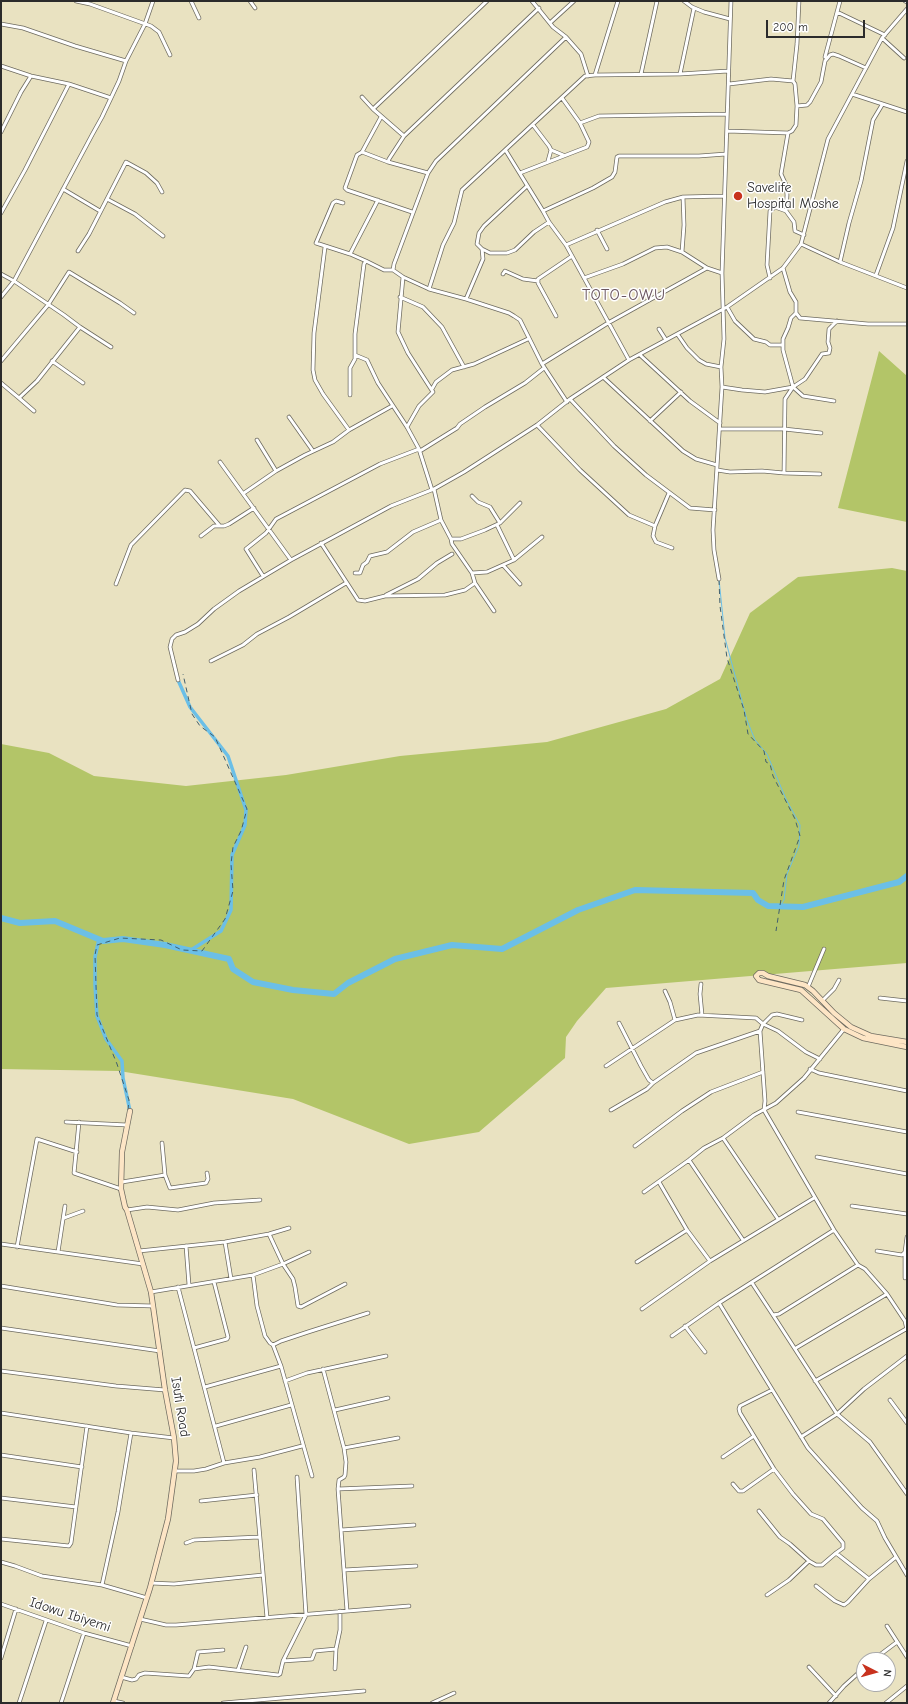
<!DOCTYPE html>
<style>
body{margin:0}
#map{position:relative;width:908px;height:1704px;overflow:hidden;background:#e9e2c1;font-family:"Comic Neue",sans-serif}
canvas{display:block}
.frame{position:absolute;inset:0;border:2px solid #2b2b2b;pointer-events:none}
.north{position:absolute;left:856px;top:1652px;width:40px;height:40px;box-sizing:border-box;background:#fff;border:1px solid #aaa;border-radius:50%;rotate:96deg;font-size:11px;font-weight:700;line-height:16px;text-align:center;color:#2b2b2b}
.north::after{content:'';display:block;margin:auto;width:14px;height:18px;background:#c8321e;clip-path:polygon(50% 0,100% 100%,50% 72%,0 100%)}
.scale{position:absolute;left:766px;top:20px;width:99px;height:18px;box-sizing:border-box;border:2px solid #2b2b2b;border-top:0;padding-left:5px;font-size:12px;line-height:14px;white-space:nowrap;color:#2b2b2b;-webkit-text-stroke:3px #fff;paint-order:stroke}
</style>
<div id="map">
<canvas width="908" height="1704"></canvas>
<div class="frame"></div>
<div class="north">N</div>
<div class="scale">200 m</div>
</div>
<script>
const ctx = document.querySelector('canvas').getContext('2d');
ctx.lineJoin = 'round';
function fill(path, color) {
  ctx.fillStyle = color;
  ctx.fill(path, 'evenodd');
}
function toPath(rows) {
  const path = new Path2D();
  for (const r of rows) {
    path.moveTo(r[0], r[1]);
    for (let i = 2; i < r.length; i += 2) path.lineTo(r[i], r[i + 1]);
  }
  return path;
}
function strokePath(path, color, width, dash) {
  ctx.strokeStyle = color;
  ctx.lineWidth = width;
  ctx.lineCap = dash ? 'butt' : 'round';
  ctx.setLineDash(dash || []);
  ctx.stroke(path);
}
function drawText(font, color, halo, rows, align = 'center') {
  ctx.font = font + ' "Comic Neue",sans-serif';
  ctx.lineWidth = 3;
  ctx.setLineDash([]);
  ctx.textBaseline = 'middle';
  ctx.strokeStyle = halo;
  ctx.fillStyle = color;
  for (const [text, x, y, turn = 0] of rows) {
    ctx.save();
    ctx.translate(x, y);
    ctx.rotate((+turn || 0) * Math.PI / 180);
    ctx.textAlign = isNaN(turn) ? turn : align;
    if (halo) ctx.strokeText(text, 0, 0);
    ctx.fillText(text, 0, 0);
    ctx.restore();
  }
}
const green = toPath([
 [879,351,907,376,907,522,838,508],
 [892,568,907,571,907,963,606,988,577,1021,566,1037,565,1058,479,1132,409,1144,293,1099,119,1071,1,1069,1,744,49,753,94,776,186,786,286,775,400,756,547,742,666,709,720,679,750,613,798,577]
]);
const stream = toPath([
 [719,579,725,638,747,720,755,740,767,754,786,799,800,825,799,846,787,874,784,900,780,906]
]);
const canal = toPath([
 [178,680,190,707,228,756,246,810,245,825,232,855,231,910,221,931,191,950],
 [99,939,95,957,95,985,97,1016,106,1039,122,1061,123,1078,130,1111]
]);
const river = toPath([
 [1,918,20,923,55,921,103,941,123,939,165,945,229,959,233,969,253,982,293,990,334,994,348,983,395,959,452,945,502,949,578,910,635,890,753,893,758,900,768,906,803,907,899,882,907,876]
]);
const ferry = toPath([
 [719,580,720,606,727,658,744,710,748,734,764,751,766,762,770,764,773,776,795,819,800,836,784,880,776,931],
 [128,1110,129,1100,117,1064,97,1015,95,955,97,945,120,938,161,940,182,950,202,951,225,919,233,891,231,864,233,847,241,831,247,809,215,737,200,726,192,714,183,674]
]);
const street = toPath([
 [76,1,90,4,151,26,159,32,170,55],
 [191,1,199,18],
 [250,1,255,8],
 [532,1,553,27,566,37,581,54,588,76],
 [684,1,692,7,704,12,730,19],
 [905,1,907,2],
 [837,12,885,35],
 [551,22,574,1],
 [1,24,23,28,75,46,126,61],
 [882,38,904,58],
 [825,57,840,1],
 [1,66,31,76,69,84,111,98],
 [641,74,657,1],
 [680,74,694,8],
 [595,75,680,74,728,71],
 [729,84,771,79,793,81],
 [852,94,907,112],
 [362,97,373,109],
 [797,106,807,105,810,102,821,82,825,61,830,55,833,54,839,56,866,68],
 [381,117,362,152,357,155,345,188,347,190,412,212],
 [580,123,599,116,727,114],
 [533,125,549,146,551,150,548,161],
 [727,131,788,133,792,131,796,125,797,106,795,84,793,81,797,44,799,1],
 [1,132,21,92,31,76],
 [788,133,781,174,786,185,787,195,786,211,794,222,795,231,804,235],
 [404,136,373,109,487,1],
 [551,150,563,155],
 [506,151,543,211,549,222],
 [362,152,388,162],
 [428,173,388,162,389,159,404,136,539,8],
 [520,173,587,147,588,145,589,142,580,123,562,98],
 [527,186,484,226,479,233,477,244,482,249,490,253,507,253,515,250,534,232,549,222,566,245,629,360],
 [63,189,100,211],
 [107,199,135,214,163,236],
 [343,203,336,201,333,203,316,243,350,254,378,200],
 [543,211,593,188,612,177,615,172,617,157,619,156,699,156,726,154],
 [1,213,25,170,69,84],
 [597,230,607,249],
 [801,244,840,262,907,288],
 [566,245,665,202,683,197,724,196],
 [325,247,314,333,313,370,315,380,323,394,349,430],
 [78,251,89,234,126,162,146,173,157,183,162,192],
 [682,252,684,225,683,197],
 [350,254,366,261,364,264,355,334,355,359,350,368,350,395],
 [366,261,384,270,393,270,403,277,429,289,466,299,509,313,514,316,520,320,542,364,567,402],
 [840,262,849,223,861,181,873,120,882,105],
 [783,268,790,292,796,302,796,313,800,318,868,324,907,324],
 [393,270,394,264,428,173,436,161,566,37],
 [1,274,14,281,64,315,80,327,37,381,19,398,1,383],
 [503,274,505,271,523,279,538,281],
 [876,275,893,228,907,161],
 [403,277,398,332,408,353,433,392,419,406,407,427],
 [584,278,623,264,655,248,667,247,682,252,707,268,722,273],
 [770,278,767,265,770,211,775,207,786,211],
 [429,289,443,245,454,223,462,190,585,76,595,75,618,1],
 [1,297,14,281,92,135,102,117,119,81,126,61,145,24,153,1],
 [400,297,423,307,442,327,464,367],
 [466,299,483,259,482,249],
 [727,307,735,321,754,339,766,342,770,345,783,345],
 [556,316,538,283,538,279,572,256],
 [80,327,111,347],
 [659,329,666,340],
 [678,335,687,348,699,360,706,364,721,367],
 [355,355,367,360,378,383,407,427,419,449,432,490],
 [640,355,690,401,720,423],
 [1,361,48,305,69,272,120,303,134,313],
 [52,361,83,383],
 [542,364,608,323,707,268],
 [603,377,683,451,696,459,717,465],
 [722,387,742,390,765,392,793,387,803,396,834,401],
 [793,387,783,350,783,339,788,328,791,318,796,313],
 [432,389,436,382,452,370,474,364,528,339],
 [19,398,34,411],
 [570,399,614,446,646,475,690,508,715,510],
 [289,417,313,451],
 [650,421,681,392],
 [537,425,580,470,629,515,655,526,669,493],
 [720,429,784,429,821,433],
 [420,451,457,428,460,424,485,407,525,383,544,368],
 [220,462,291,560],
 [717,470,730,472,762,471,784,473,820,474],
 [276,471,305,455,333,442,349,430,392,406],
 [784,473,785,399,793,387,805,379,822,354,829,353,830,348,828,342,829,329,837,321],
 [434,489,441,520,451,539,452,544,472,573,475,583],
 [244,493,276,471,257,440],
 [500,523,520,503],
 [655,526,653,536,656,542,672,548],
 [201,536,214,526,224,526,229,524,254,508],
 [451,539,461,539,485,530,500,523,490,507,478,502,472,496],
 [321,543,358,600,365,601,385,596,445,595,465,590,475,583,494,611],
 [514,560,542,537],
 [503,565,520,584],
 [355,573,360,573,363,565,367,562,370,556,387,552,413,532,441,520],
 [472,573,487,572,514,560,497,525],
 [263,576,246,549,266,533,276,519,380,464,419,449],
 [719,579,714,550,713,530,722,387,721,367,724,339,722,273,731,1],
 [116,584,131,545,185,490,190,491,219,525],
 [386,595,418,579,437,563,452,554],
 [211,661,243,645,257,634,289,617,346,583],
 [178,680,170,647,172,639,176,635,185,632,198,624,214,609,239,591,291,560,391,506,434,489,464,472,537,425,570,399,629,360,727,307,783,268,801,244,828,139,882,38,907,9],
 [701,984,700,994,702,1015],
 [808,987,824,949],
 [665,991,670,1002,675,1020],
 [880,998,907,1001],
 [822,1001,834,989,839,980],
 [619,1023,641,1066,649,1080,653,1083],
 [760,1031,765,1101,764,1110,834,1230,858,1265,865,1269,887,1294,905,1321,907,1330],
 [606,1066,675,1020,698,1015,756,1018,763,1024,778,1031,806,1052,820,1059],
 [810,1069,819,1073,907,1091],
 [611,1110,647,1089,653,1083,696,1053,760,1031,763,1024,772,1015,777,1014,802,1020],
 [798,1112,907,1132],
 [66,1122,127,1125],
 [79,1122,74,1173,121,1189],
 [723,1138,778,1219],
 [162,1143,165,1175,170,1188,206,1183,208,1179,207,1173],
 [635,1146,682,1111,711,1092,763,1072],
 [817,1157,907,1174],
 [689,1160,743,1240],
 [122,1182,165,1175],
 [659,1182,687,1230,710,1261],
 [644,1192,689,1160,704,1148,723,1138,754,1115,776,1103,804,1078,844,1029],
 [852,1206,907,1214],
 [127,1210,147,1207,178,1210,214,1203,260,1200],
 [64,1218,83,1211],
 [269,1234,283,1264,293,1279,295,1287,298,1306,301,1307,345,1284],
 [225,1242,231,1279],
 [1,1244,143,1264],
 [186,1246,189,1285],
 [17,1247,37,1139,77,1152],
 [139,1251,225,1242,269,1234,289,1228],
 [877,1251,902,1255,905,1252],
 [58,1252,65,1206],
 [637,1262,687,1230],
 [253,1275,257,1306,265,1336,270,1343,273,1345,281,1366,312,1476],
 [905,1278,905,1252,907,1237],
 [752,1283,773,1315,779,1314,858,1265],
 [1,1286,117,1305,153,1306],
 [178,1287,224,1463],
 [151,1292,253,1275,283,1264,309,1252],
 [719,1303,808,1448,862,1508,877,1521,885,1538,907,1575],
 [642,1309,710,1261,814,1198],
 [773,1315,837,1414,870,1442,907,1494],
 [685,1326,705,1352],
 [1,1328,160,1351],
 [672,1336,719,1303,834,1230],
 [273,1345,281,1341,308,1332,368,1313],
 [194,1348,227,1339,228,1337,214,1282],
 [796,1348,887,1294],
 [323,1369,344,1448,346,1462,345,1475,344,1477,339,1480,338,1489,347,1611],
 [1,1371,116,1386,165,1390],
 [285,1381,307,1373,386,1356],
 [815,1381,906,1329],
 [205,1387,281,1366],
 [772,1390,740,1406,739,1409,740,1413,774,1469,793,1494,811,1514,823,1519,843,1543,843,1548,836,1553,869,1579],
 [890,1400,907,1423],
 [335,1410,388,1398],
 [1,1413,131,1433,174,1438],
 [216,1426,291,1405],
 [801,1437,837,1414,864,1389,907,1356],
 [344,1448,398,1438],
 [1,1455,82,1467],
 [723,1457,754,1436],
 [254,1470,267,1618],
 [175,1471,194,1471,206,1469,224,1463,260,1457,302,1446],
 [733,1484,739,1491,743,1491,774,1469],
 [338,1489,412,1486],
 [1,1498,76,1507],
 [201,1501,257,1495],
 [759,1511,780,1537,790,1544,809,1561,816,1565,822,1565,836,1553],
 [341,1530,414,1525],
 [1,1539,69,1546,71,1543,87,1426],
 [186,1543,194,1540,259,1537],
 [1,1562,15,1566,42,1576,102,1585,147,1598],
 [344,1570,416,1566],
 [151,1583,174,1584,263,1575],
 [102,1585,118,1512,131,1433],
 [816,1586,835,1601,844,1605,848,1602,869,1579,896,1557],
 [767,1595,789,1580,809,1561],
 [1,1604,84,1633,132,1646],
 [140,1619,166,1625,176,1625,409,1606],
 [887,1626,907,1657],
 [1,1658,16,1609],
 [873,1660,897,1642],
 [283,1661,312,1659,315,1651,336,1649],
 [809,1667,836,1696],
 [194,1669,209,1667,278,1675,280,1674,283,1661,306,1615,297,1477],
 [335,1669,336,1649,340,1630,340,1611],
 [238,1670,246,1647],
 [121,1677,132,1680,136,1679,139,1675,145,1673,189,1676,194,1669,198,1652,223,1650],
 [114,1701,123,1703],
 [19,1703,46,1621],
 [61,1703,84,1633],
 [223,1703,364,1691],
 [432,1703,454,1693],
 [829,1703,844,1686,864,1668],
 [886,1703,907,1686]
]);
const secondary = toPath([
 [907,1042,871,1036,851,1027,834,1013,813,991,805,985,768,976,763,973,759,973,756,976,759,980,801,990,844,1029,863,1038,907,1047],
 [113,1703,150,1588,168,1519,176,1461,174,1438,165,1390,151,1292,127,1210,125,1207,121,1189,122,1152,130,1111]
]);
const markers = [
 [738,196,5,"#c8321e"]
];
const poiNames = [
 ["Savelife",747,188],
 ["Hospital Moshe",747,204]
];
const streetNames = [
 ["Isuti Road",180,1407,81],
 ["Idowu Ibiyemi",70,1615,18]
];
const quarterNames = [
 ["TOTO-OWU",624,295]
];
fill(green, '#b3c568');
strokePath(stream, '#6bbfe7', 1);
strokePath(canal, '#6bbfe7', 3.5);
strokePath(river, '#6bbfe7', 6);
strokePath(ferry, '#415f6d', 1, [5, 4]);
strokePath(street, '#6e6b60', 4.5);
strokePath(secondary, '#6e6b60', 6);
strokePath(street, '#fff', 3);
strokePath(secondary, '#fde5c5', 4.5);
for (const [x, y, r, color] of markers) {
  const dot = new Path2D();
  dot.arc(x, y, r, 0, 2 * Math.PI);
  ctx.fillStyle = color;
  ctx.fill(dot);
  strokePath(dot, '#fff', 1.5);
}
drawText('14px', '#2b2b2b', '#fff', poiNames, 'left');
drawText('14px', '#2b2b2b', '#fff', streetNames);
ctx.letterSpacing = '1px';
drawText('16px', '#6b5661', '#fff', quarterNames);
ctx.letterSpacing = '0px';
</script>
